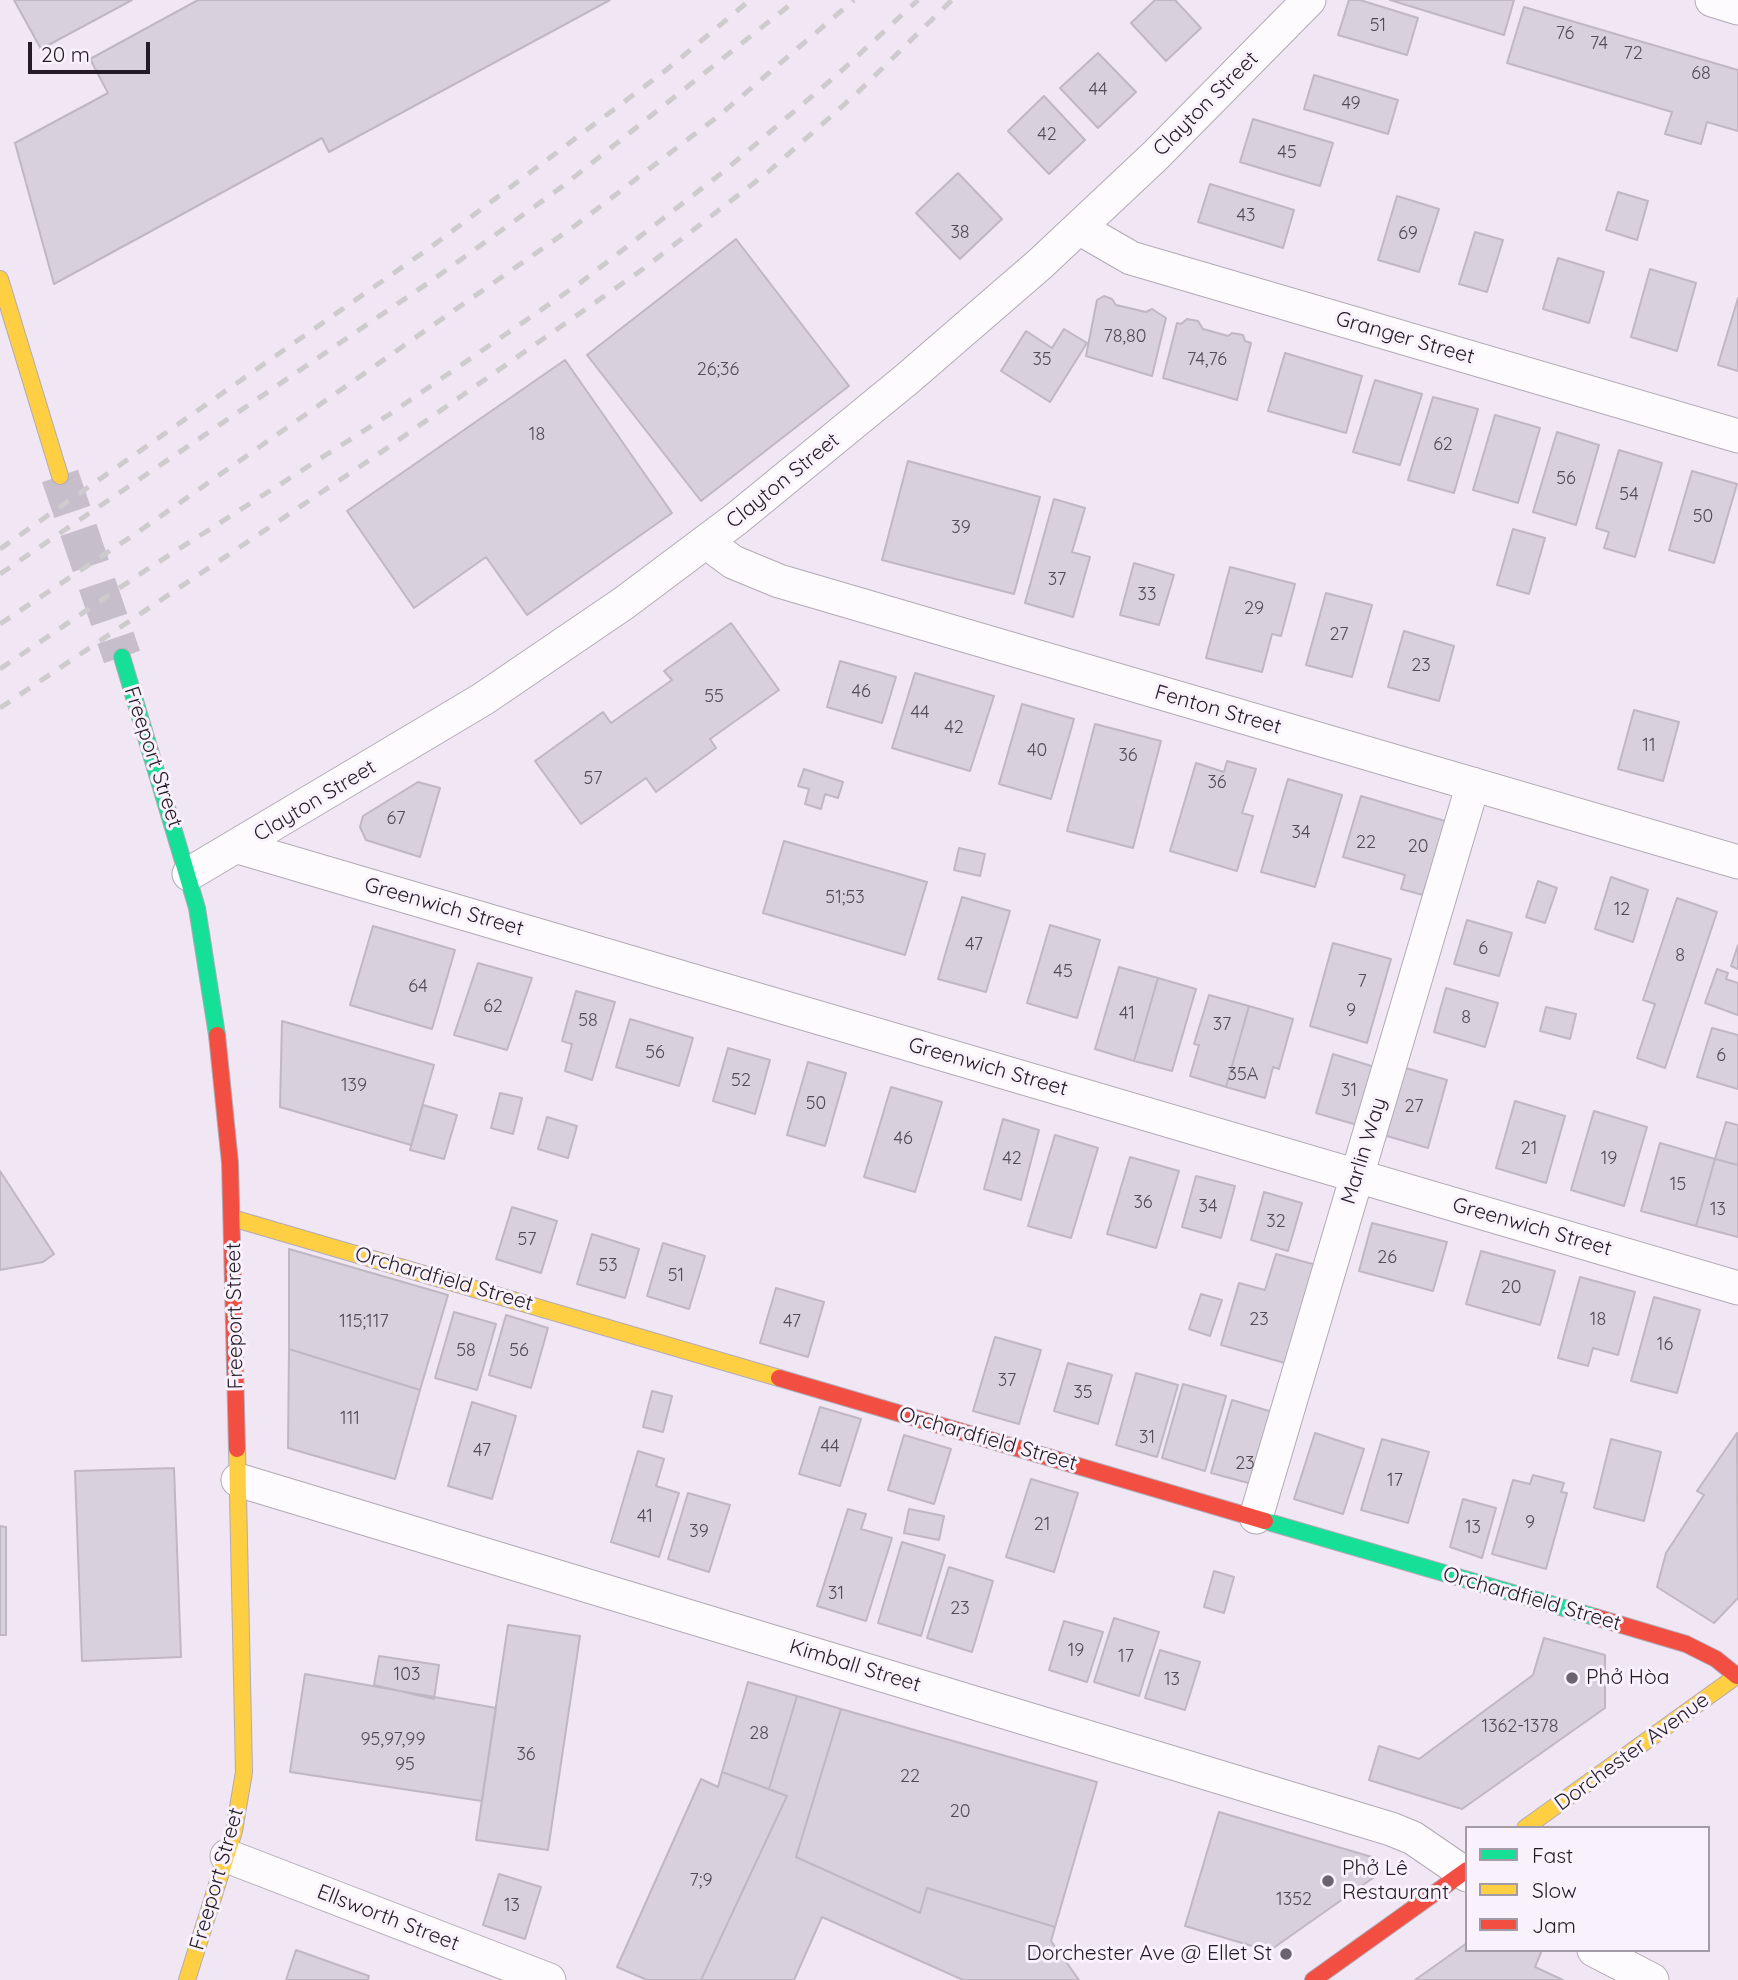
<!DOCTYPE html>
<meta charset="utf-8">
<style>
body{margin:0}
#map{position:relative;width:1738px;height:1980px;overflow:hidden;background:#f0e6f4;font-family:Quicksand,sans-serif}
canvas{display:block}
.legend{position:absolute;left:1465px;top:1826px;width:245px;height:126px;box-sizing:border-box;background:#f9f1fc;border:2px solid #a39ca6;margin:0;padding:9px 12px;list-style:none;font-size:21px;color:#231c26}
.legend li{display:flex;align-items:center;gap:14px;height:35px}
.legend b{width:35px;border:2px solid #a39ca6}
.scale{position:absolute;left:28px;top:42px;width:122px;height:32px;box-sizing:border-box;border:4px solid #231c26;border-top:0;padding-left:9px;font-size:21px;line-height:24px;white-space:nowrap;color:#231c26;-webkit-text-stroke:5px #f9f1fc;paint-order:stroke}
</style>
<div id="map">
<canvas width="1738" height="1980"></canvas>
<ul class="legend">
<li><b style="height:9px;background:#16e098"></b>Fast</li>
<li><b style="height:9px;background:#ffcf43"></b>Slow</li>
<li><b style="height:9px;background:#f24e42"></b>Jam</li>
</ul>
<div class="scale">20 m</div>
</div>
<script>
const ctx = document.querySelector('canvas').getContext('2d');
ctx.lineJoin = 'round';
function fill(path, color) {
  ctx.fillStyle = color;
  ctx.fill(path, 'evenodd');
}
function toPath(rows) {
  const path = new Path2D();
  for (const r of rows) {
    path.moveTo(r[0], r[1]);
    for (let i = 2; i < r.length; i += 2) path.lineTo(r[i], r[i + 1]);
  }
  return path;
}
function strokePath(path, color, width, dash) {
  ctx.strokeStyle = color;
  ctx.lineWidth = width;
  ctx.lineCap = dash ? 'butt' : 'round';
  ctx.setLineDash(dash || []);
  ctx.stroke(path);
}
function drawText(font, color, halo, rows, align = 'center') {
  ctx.font = font + ' Quicksand,sans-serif';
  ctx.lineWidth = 6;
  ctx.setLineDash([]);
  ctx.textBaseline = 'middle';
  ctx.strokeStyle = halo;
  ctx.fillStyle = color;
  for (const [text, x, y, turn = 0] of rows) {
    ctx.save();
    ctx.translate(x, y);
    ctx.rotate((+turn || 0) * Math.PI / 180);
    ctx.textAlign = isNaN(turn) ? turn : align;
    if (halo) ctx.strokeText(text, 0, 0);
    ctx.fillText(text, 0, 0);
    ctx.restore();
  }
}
const building = toPath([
 [14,0,132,0,41,49,14,0],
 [198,0,610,0,329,152,322,138,54,284,15,143,108,93,90,59,198,0],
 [1155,0,1175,0,1201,28,1166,61,1131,23,1155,0],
 [1349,0,1360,0,1418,18,1407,55,1338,35,1349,0],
 [1390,0,1514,0,1504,35,1390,0],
 [1524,7,1738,70,1738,131,1707,122,1701,144,1665,134,1672,112,1507,63,1524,7],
 [1098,53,1136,92,1098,128,1060,88,1098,53],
 [1314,75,1398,100,1388,134,1304,109,1314,75],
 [1044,96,1085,140,1049,174,1008,131,1044,96],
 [1253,119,1333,143,1320,186,1240,162,1253,119],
 [958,173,1002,219,960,259,916,213,958,173],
 [1210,184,1294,210,1283,248,1198,222,1210,184],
 [1618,192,1648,201,1637,240,1606,230,1618,192],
 [1397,196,1439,209,1419,272,1378,260,1397,196],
 [1475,232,1503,240,1487,292,1459,284,1475,232],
 [736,239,849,386,701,501,587,355,736,239],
 [1558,258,1604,272,1589,323,1543,309,1558,258],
 [1650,269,1696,283,1677,351,1631,337,1650,269],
 [1104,296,1112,299,1116,305,1146,312,1152,309,1166,318,1152,376,1086,356,1097,300,1104,296],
 [1738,298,1738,371,1718,365,1738,298],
 [1187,319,1198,321,1203,329,1228,336,1232,333,1243,335,1245,341,1251,343,1237,400,1163,378,1177,323,1181,324,1187,319],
 [1064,329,1087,343,1050,402,1001,371,1026,331,1052,348,1064,329],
 [1285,353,1362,376,1346,433,1268,411,1285,353],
 [565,360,672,513,527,615,486,557,414,608,347,511,565,360],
 [1375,380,1422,394,1400,465,1353,452,1375,380],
 [1433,397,1478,409,1454,493,1408,480,1433,397],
 [1495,415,1540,428,1518,503,1473,490,1495,415],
 [1557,432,1599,445,1576,525,1533,512,1557,432],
 [1619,450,1662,463,1635,557,1604,548,1609,532,1596,528,1619,450],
 [908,461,1040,497,1014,594,882,560,908,461],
 [1692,471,1737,484,1714,563,1669,550,1692,471],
 [1054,499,1085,508,1072,552,1090,557,1073,617,1025,603,1054,499],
 [1513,529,1545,538,1529,594,1497,585,1513,529],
 [1134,563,1174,575,1159,625,1120,615,1134,563],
 [1230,567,1295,584,1281,636,1272,634,1262,672,1206,658,1230,567],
 [1326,593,1372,605,1352,677,1306,665,1326,593],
 [731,623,779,690,710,739,716,748,656,792,646,778,581,824,535,761,603,712,611,723,672,680,664,671,731,623],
 [1404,631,1454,646,1439,701,1388,687,1404,631],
 [840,661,896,677,882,723,827,707,840,661],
 [915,673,994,696,970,771,892,748,915,673],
 [1022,704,1074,719,1051,799,999,784,1022,704],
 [1634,710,1679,722,1663,781,1618,769,1634,710],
 [1095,724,1161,741,1133,848,1067,831,1095,724],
 [1227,761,1256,769,1242,813,1253,816,1237,871,1170,851,1196,763,1224,772,1227,761],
 [804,769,843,782,838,798,825,794,821,809,805,804,809,789,798,786,804,769],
 [1288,779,1342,795,1315,887,1261,872,1288,779],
 [418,782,440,788,420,857,366,840,360,827,363,816,418,782],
 [1361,796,1455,824,1438,885,1427,881,1423,895,1401,889,1405,875,1343,857,1361,796],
 [784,841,927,882,905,955,763,913,784,841],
 [959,848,985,854,980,876,954,870,959,848],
 [1611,877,1648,890,1633,942,1595,929,1611,877],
 [1538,881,1557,888,1545,923,1526,917,1538,881],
 [962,897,1010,911,986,992,938,979,962,897],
 [1677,898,1717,912,1665,1068,1637,1058,1655,1004,1643,1000,1677,898],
 [1467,920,1512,933,1499,976,1454,964,1467,920],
 [1050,925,1100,940,1077,1018,1027,1003,1050,925],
 [373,926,455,950,432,1029,350,1005,373,926],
 [1333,943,1391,959,1367,1043,1310,1026,1333,943],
 [1738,945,1738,969,1731,966,1738,945],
 [478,963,532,978,507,1050,454,1035,478,963],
 [1119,967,1158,978,1134,1061,1095,1049,1119,967],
 [1717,969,1728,973,1726,979,1738,983,1738,1015,1705,1003,1717,969],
 [1158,978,1196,989,1172,1071,1134,1061,1158,978],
 [1446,988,1498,1003,1485,1047,1434,1032,1446,988],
 [576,991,615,1002,592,1080,565,1071,572,1044,562,1041,576,991],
 [1209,995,1249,1006,1226,1087,1190,1076,1199,1045,1194,1044,1209,995],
 [1249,1006,1293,1019,1279,1069,1273,1067,1265,1098,1226,1087,1249,1006],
 [1546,1007,1576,1014,1570,1039,1540,1031,1546,1007],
 [630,1019,693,1038,679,1086,616,1067,630,1019],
 [282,1021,434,1065,411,1145,280,1107,282,1021],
 [1712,1028,1738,1035,1738,1089,1697,1077,1712,1028],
 [728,1048,770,1060,755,1114,713,1101,728,1048],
 [1333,1054,1381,1069,1364,1127,1316,1113,1333,1054],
 [808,1062,846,1073,825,1146,787,1135,808,1062],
 [1399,1066,1447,1080,1428,1148,1380,1134,1399,1066],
 [891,1087,942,1102,915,1192,864,1177,891,1087],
 [500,1093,522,1098,513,1134,491,1128,500,1093],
 [1515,1101,1565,1116,1546,1183,1496,1168,1515,1101],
 [423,1105,457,1115,444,1159,410,1150,423,1105],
 [1594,1111,1647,1127,1624,1206,1571,1190,1594,1111],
 [547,1117,577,1126,568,1158,538,1149,547,1117],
 [1003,1119,1039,1130,1021,1200,984,1189,1003,1119],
 [1726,1122,1738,1125,1738,1165,1715,1159,1726,1122],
 [1055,1135,1098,1148,1071,1238,1028,1226,1055,1135],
 [1660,1143,1715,1159,1696,1226,1641,1211,1660,1143],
 [1130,1157,1179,1171,1156,1248,1107,1234,1130,1157],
 [1715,1159,1738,1165,1738,1237,1696,1226,1715,1159],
 [0,1171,54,1254,43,1262,0,1270,0,1171],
 [1196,1176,1235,1186,1221,1238,1182,1227,1196,1176],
 [1264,1192,1302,1203,1288,1251,1251,1240,1264,1192],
 [512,1207,557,1221,541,1273,496,1259,512,1207],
 [1372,1223,1447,1242,1433,1291,1359,1271,1372,1223],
 [592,1234,639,1249,625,1298,577,1284,592,1234],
 [663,1243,705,1256,689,1309,647,1296,663,1243],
 [289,1249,448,1295,420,1390,289,1349,289,1249],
 [1481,1251,1555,1271,1540,1325,1466,1304,1481,1251],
 [1276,1254,1320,1266,1292,1365,1221,1345,1239,1283,1265,1290,1276,1254],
 [1580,1277,1635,1292,1618,1355,1593,1348,1588,1366,1558,1358,1580,1277],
 [776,1288,824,1302,808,1357,760,1343,776,1288],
 [1201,1294,1222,1300,1210,1336,1189,1329,1201,1294],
 [1654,1297,1700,1310,1677,1393,1631,1381,1654,1297],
 [454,1312,496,1324,477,1390,435,1378,454,1312],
 [506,1315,548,1328,531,1388,489,1375,506,1315],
 [995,1337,1041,1350,1019,1424,973,1411,995,1337],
 [289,1349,420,1390,395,1479,288,1448,289,1349],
 [1068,1363,1112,1375,1098,1424,1054,1411,1068,1363],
 [1136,1373,1178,1385,1157,1457,1116,1445,1136,1373],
 [1183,1384,1226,1396,1205,1471,1162,1458,1183,1384],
 [652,1391,672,1396,663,1432,643,1427,652,1391],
 [1232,1400,1276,1413,1256,1485,1211,1473,1232,1400],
 [472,1402,516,1416,492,1499,448,1486,472,1402],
 [820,1407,861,1419,840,1486,799,1474,820,1407],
 [1315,1433,1364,1449,1343,1514,1294,1499,1315,1433],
 [1737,1433,1738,1598,1714,1623,1657,1587,1666,1553,1704,1495,1697,1491,1737,1433],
 [904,1435,951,1449,934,1504,888,1490,904,1435],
 [1382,1439,1429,1452,1408,1523,1361,1510,1382,1439],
 [1611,1439,1661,1452,1644,1521,1594,1508,1611,1439],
 [638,1451,664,1459,656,1486,679,1493,659,1557,611,1542,638,1451],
 [174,1468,181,1657,82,1661,75,1471,174,1468],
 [1533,1475,1564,1483,1561,1492,1567,1493,1546,1569,1492,1554,1513,1480,1530,1484,1533,1475],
 [1031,1479,1078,1493,1054,1572,1006,1557,1031,1479],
 [688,1493,730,1505,709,1572,668,1559,688,1493],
 [1463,1499,1496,1508,1482,1558,1450,1547,1463,1499],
 [848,1509,866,1514,861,1529,892,1538,866,1621,817,1606,848,1509],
 [909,1509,944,1516,939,1540,904,1533,909,1509],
 [0,1526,6,1527,6,1635,0,1635,0,1526],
 [902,1542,945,1555,921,1636,878,1623,902,1542],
 [949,1567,993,1581,972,1652,927,1638,949,1567],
 [1214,1571,1234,1577,1224,1613,1204,1607,1214,1571],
 [1114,1618,1159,1632,1139,1696,1094,1682,1114,1618],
 [1064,1621,1103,1632,1087,1682,1049,1670,1064,1621],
 [508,1625,580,1636,548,1850,476,1840,508,1625],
 [1544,1638,1605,1655,1605,1708,1462,1809,1369,1780,1379,1746,1419,1759,1533,1675,1544,1638],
 [1160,1650,1200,1662,1185,1710,1145,1698,1160,1650],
 [379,1656,439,1665,434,1699,374,1685,379,1656],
 [305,1674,496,1708,482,1801,290,1772,305,1674],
 [748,1682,797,1696,769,1789,722,1772,748,1682],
 [797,1696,841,1709,796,1857,920,1913,927,1888,1055,1927,1051,1941,1079,1980,963,1980,822,1917,794,1980,701,1980,787,1796,769,1789,797,1696],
 [841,1709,1097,1782,1055,1927,927,1888,920,1913,796,1857,841,1709],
 [722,1772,787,1796,701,1980,647,1980,617,1967,701,1779,718,1787,722,1772],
 [1219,1812,1372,1857,1380,1873,1269,1951,1185,1926,1219,1812],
 [499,1874,541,1887,525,1939,483,1925,499,1874],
 [1467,1943,1467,1950,1542,1950,1535,1967,1563,1980,1415,1980,1467,1943],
 [296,1950,369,1976,368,1980,286,1980,296,1950]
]);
const primaryTunnel = toPath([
 [60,476,122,657]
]);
const street = toPath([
 [1712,0,1738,8],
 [1079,228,1131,258,1738,436],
 [706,542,733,562,779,581,1738,862],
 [238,847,1738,1288],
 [189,874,483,699,624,603,736,519,907,379,1040,264,1155,156,1309,0],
 [238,1480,1391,1829,1413,1838,1467,1875],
 [1256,1517,1473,784],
 [227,1856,549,1980],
 [1594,1950,1652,1980]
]);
const fast = toPath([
 [122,657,197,908,217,1035],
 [1265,1521,1595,1617]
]);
const slow = toPath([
 [0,279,60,476],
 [232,1218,779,1378],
 [1525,1828,1738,1675],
 [187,1980,234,1831,244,1772,237,1449]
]);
const jam = toPath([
 [217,1035,230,1163,237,1449],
 [779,1378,1265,1521],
 [1595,1617,1686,1644,1716,1659,1737,1676],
 [1313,1980,1467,1870]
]);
const rail = toPath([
 [0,549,431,247,665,71,750,0],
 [0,574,431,281,563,186,796,0],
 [0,624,138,532,576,225,721,114,854,0],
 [0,669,146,570,390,414,580,283,723,172,838,74,918,0],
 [0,708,377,455,643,269,768,172,855,95,952,0]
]);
const markers = [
 [1572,1678,7,"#6b636e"],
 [1328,1881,7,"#6b636e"],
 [1286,1954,7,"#6b636e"]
];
const numberNames = [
 ["51",1378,26],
 ["76",1565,34],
 ["74",1599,44],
 ["72",1633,54],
 ["68",1701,74],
 ["44",1098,90],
 ["49",1351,104],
 ["42",1047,135],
 ["45",1287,153],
 ["43",1246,216],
 ["38",960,233],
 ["69",1408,234],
 ["78,80",1125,337],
 ["35",1042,360],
 ["74,76",1207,360],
 ["26;36",718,370],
 ["18",537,435],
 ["62",1443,445],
 ["56",1566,479],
 ["54",1629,495],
 ["50",1703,517],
 ["39",961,528],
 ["37",1057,580],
 ["33",1147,595],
 ["29",1254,609],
 ["27",1339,635],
 ["23",1421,666],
 ["46",861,692],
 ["55",714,697],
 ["44",920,713],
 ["42",954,728],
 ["11",1649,746],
 ["40",1037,751],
 ["36",1128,756],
 ["57",593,779],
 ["36",1217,783],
 ["67",396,819],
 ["34",1301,833],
 ["22",1366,843],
 ["20",1418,847],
 ["51;53",845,898],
 ["12",1622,910],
 ["47",974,945],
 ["6",1483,949],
 ["8",1680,956],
 ["45",1063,972],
 ["7",1362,982],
 ["64",418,987],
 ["62",493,1007],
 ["9",1351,1011],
 ["41",1127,1014],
 ["8",1466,1018],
 ["58",588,1021],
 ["37",1222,1025],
 ["56",655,1053],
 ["6",1721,1056],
 ["35A",1243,1075],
 ["52",741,1081],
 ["139",354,1086],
 ["31",1349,1091],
 ["50",816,1104],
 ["27",1414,1107],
 ["46",903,1139],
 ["21",1529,1149],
 ["42",1012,1159],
 ["19",1609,1159],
 ["15",1678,1185],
 ["36",1143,1203],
 ["34",1208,1207],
 ["13",1718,1210],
 ["32",1276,1222],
 ["57",527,1240],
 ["26",1387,1258],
 ["53",608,1266],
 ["51",676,1276],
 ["20",1511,1288],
 ["23",1259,1320],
 ["18",1598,1320],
 ["115;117",364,1322],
 ["47",792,1322],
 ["16",1665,1345],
 ["58",466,1351],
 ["56",519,1351],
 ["37",1007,1381],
 ["35",1083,1393],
 ["111",350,1419],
 ["31",1147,1438],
 ["44",830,1447],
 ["47",482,1451],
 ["23",1245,1464],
 ["17",1395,1481],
 ["41",645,1517],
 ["9",1530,1523],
 ["21",1042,1525],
 ["13",1473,1528],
 ["39",699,1532],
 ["31",836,1594],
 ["23",960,1609],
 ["19",1076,1651],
 ["17",1126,1657],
 ["103",407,1675],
 ["13",1172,1680],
 ["1362-1378",1520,1727],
 ["28",759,1734],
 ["95,97,99",393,1740],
 ["36",526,1755],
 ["95",405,1765],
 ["22",910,1777],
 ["20",960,1812],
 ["7;9",701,1881],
 ["1352",1294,1900],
 ["13",512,1906]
];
const streetNames = [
 ["Clayton Street",1206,104,-45],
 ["Granger Street",1405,338,16],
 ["Clayton Street",783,481,-39],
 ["Fenton Street",1218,710,16],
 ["Freeport Street",153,757,72],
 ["Clayton Street",315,801,-31],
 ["Greenwich Street",444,907,16],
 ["Greenwich Street",988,1067,16],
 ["Marlin Way",1364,1151,-73],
 ["Greenwich Street",1532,1227,16],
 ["Orchardfield Street",444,1279,16],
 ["Freeport Street",235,1316,-91],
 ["Orchardfield Street",988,1439,16],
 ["Orchardfield Street",1532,1599,16],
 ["Kimball Street",855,1666,17],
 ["Dorchester Avenue",1632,1752,-36],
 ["Freeport Street",217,1879,-74],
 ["Ellsworth Street",388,1918,21]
];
const poiNames = [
 ["Phở Hòa",1586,1678],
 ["Phở Lê",1342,1869],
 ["Restaurant",1342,1893],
 ["Dorchester Ave @ Ellet St",1272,1954,"right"]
];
fill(building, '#d8d0dc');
strokePath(building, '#bfb7c2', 2);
strokePath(primaryTunnel, '#c7becb', 38, [38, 19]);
strokePath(street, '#b2aab5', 35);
strokePath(fast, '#b2aab5', 18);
strokePath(slow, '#b2aab5', 18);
strokePath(jam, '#b2aab5', 18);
strokePath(street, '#fdfbfd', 33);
strokePath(fast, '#16e098', 16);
strokePath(slow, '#ffcf43', 16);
strokePath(jam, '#f24e42', 16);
strokePath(rail, '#cecbcf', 5, [12, 12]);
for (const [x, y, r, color] of markers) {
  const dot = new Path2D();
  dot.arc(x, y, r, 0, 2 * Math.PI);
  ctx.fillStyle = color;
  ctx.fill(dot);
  strokePath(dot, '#f9f1fc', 2.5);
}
drawText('18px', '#534c56', null, numberNames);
drawText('21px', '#231c26', '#f9f1fc', streetNames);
drawText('21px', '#231c26', '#f9f1fc', poiNames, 'left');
</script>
